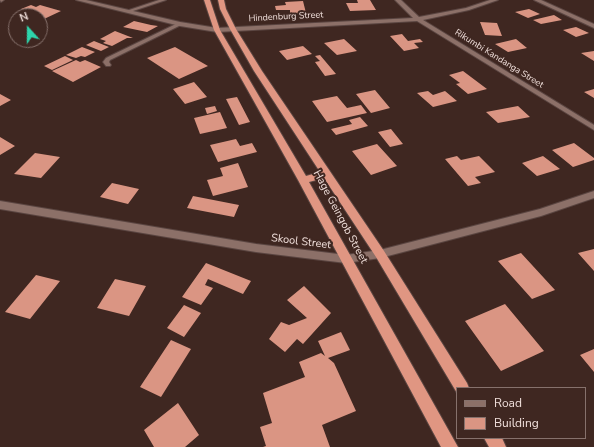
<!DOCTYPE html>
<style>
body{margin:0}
#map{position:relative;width:594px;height:447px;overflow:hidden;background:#3f2721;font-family:"Nunito Sans",sans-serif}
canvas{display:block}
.legend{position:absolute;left:456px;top:387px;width:130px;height:52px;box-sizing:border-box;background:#3f2721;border:1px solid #86716c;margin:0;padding:5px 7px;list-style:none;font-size:12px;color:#f1e0dc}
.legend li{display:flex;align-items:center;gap:8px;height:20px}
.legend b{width:20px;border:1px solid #86716c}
.north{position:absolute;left:8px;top:8px;width:40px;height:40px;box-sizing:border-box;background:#3f2721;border:1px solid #86716c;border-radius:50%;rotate:339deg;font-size:11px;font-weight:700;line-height:16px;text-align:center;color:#f1e0dc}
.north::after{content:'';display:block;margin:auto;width:14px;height:18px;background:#2dd5ab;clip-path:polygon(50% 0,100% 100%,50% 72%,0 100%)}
</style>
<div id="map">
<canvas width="594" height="447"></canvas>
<ul class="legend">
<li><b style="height:5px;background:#8c7068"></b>Road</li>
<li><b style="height:11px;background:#da9583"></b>Building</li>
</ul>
<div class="north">N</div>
</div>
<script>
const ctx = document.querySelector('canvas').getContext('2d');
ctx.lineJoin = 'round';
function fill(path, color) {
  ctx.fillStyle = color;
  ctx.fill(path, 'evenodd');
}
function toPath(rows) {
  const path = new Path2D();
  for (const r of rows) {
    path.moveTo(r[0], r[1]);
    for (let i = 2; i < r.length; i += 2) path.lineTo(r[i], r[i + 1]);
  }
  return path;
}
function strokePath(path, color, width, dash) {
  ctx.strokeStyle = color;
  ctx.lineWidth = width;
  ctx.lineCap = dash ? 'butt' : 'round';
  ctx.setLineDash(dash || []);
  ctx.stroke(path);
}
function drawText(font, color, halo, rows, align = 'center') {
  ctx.font = font + ' "Nunito Sans",sans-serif';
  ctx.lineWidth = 4;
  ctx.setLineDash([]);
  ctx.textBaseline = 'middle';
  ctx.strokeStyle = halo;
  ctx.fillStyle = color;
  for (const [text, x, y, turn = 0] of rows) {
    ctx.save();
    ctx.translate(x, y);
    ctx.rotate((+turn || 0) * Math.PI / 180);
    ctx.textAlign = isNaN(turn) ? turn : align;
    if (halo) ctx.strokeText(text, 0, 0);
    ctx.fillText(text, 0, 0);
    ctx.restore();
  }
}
const building = toPath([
 [357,0,370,0,376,10,350,11,346,3,358,3],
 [303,1,306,13,290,14,290,10,276,10,275,6,286,5,285,2],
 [31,5,36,7,40,5,61,11,44,19,40,18,40,16,22,12,26,11,21,9],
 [529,9,540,14,528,18,515,12],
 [554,15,562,20,541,24,533,20],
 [134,21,151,25,158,26,147,32,123,27],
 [480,22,497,23,502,36,485,35],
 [576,27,589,33,576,37,563,30],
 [115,31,133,38,127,38,112,46,103,43,106,41,100,39],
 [402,34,408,41,420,39,423,42,414,43,419,48,404,51,390,36],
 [344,39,357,51,337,55,324,43],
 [516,39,527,48,508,52,495,44],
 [94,41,109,47,101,51,86,45],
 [303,46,312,54,287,60,279,51],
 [82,47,95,52,85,57,81,56,76,58,66,55],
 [175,47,208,66,179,79,147,58],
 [594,51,594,61,581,53],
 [320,55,336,74,325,76,315,62,320,61,315,56],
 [65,56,73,60,52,70,44,66],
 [76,60,80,62,85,60,101,67,73,82,52,71],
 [463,71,487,89,468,94,456,84,460,83,449,75],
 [194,82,207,97,185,104,173,89],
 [594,89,594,98,584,92],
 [375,90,390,108,371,113,356,94],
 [428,91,433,95,445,91,457,101,433,107,417,93],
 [0,94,11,100,0,106],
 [337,96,347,108,361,105,367,113,327,122,312,101],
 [237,97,250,122,239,125,226,99],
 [215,106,217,111,207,114,205,108],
 [518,106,530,117,498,123,486,112],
 [220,112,227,128,200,134,194,118],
 [360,117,368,126,336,135,331,129,352,124,349,120],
 [391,129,403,144,390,147,378,132],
 [0,137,15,146,0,155],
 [236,139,240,146,252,143,257,152,218,162,210,145],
 [574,143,594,158,594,160,573,167,552,150],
 [377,144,397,166,371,175,352,151],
 [35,153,60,157,41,178,14,174],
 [457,156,461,160,479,156,495,172,475,177,481,183,468,186,445,159],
 [543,156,560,169,537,176,522,163],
 [238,163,248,187,213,196,207,180,223,176,220,168],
 [112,183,139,189,128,204,100,197],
 [193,196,239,205,234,217,187,208],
 [594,249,594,271,578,253],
 [521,253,555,290,532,299,498,261],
 [206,263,251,281,243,294,208,279,205,285,213,288,201,305,182,297],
 [36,275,60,281,30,319,5,312],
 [115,279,146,286,129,316,97,308],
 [304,286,331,313,303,344,297,339,285,352,269,339,281,322,289,325,307,318,287,300],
 [505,304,544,351,501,371,465,321],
 [184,305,201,313,184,337,167,328],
 [341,332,350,350,328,358,334,363,356,411,322,425,330,447,263,447,266,446,260,427,272,423,263,393,305,377,299,362,321,353,325,356,318,341],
 [171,340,191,349,161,397,140,387],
 [594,349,594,372,580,355],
 [178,403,199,435,185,447,154,447,144,430]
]);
const service = toPath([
 [159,0,166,0,130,12,126,11,159,0],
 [178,23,183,24,110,60,109,62,111,65,110,66,106,66,103,62,106,58,178,23]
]);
const minor = toPath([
 [0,0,4,0,1,2,0,0],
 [76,0,86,0,180,22,217,28,413,18,395,0,401,0,419,17,466,8,490,0,498,0,469,10,423,20,594,125,594,130,417,21,217,32,180,26,76,0],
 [534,0,541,0,594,24,594,28,534,0],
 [594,191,594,198,541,216,380,258,346,263,256,252,0,209,0,201,256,244,346,255,380,250,540,209,594,191]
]);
const trunk = toPath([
 [204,0,210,0,220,30,306,176,320,172,254,71,230,29,220,9,218,0,224,0,226,9,236,29,262,71,384,251,467,383,469,388,457,388,457,393,376,257,324,178,309,182,458,447,441,447,298,180,214,30,204,0],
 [484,438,502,438,506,447,489,447,484,438]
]);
const farStreetnames = [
 ["Hindenburg Street",286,17,-3],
 ["Rikumbi Kandanga Street",499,59,32]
];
const streetNames = [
 ["Hage Geingob Street",340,217,62],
 ["Skool Street",301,242,7]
];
fill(building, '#da9583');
strokePath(service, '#5a4541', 2);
strokePath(minor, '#5a4541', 2);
strokePath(trunk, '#5a4541', 2);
fill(service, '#8c7068');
fill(minor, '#8c7068');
fill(trunk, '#e09682');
drawText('9px', '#f1e0dc', '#3f2721', farStreetnames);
drawText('11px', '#f1e0dc', '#3f2721', streetNames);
</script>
